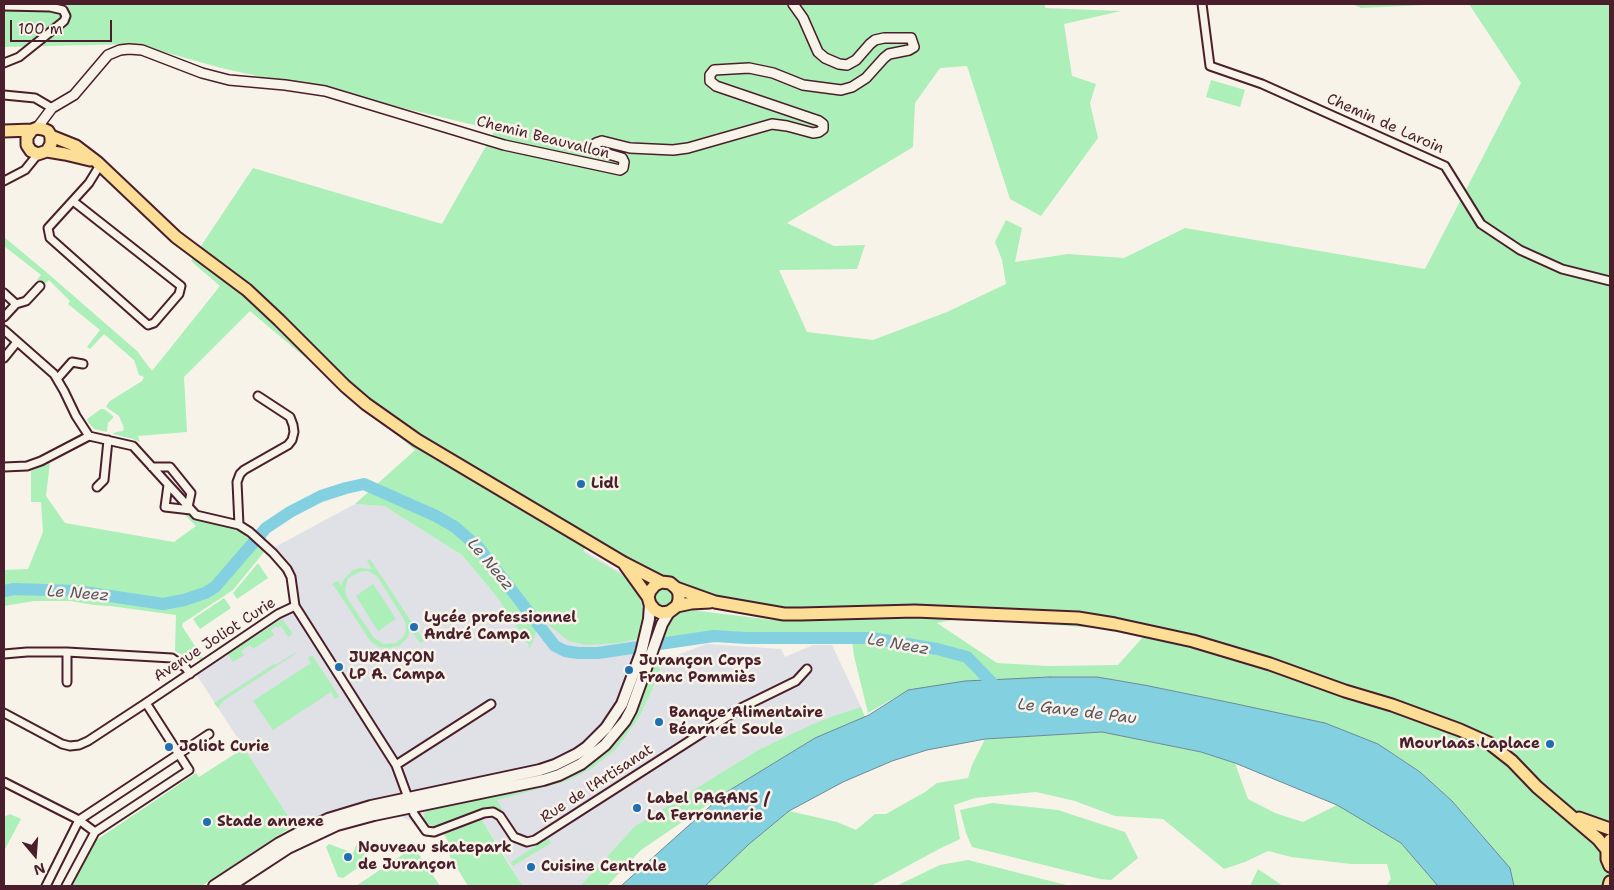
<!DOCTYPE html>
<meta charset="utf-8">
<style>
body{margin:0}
#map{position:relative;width:1614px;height:890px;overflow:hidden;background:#f7f3e8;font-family:"Shantell Sans",sans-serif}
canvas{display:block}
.frame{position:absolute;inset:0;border:5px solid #4a1f2b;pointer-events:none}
.north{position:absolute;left:10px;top:830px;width:50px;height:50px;-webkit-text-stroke:4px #f7f3e8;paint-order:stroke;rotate:162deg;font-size:14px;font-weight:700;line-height:20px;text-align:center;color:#4a1f2b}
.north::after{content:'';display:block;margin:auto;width:18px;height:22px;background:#4a1f2b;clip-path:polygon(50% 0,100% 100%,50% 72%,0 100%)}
.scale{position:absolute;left:10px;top:20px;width:102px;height:22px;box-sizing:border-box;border:2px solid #4a1f2b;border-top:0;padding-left:6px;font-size:15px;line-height:18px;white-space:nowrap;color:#4a1f2b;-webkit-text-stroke:4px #f7f3e8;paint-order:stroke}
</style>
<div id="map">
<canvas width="1614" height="890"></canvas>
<div class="frame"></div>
<div class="north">N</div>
<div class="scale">100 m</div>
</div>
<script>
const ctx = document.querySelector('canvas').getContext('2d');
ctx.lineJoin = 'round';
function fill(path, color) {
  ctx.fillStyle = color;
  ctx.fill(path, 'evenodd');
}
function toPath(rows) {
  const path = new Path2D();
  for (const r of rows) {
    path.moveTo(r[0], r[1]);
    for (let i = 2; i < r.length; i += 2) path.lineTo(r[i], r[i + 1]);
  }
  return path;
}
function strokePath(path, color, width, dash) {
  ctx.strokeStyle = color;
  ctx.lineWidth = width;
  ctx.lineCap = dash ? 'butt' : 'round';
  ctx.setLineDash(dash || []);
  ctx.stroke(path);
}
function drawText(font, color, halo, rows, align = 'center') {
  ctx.font = font + ' "Shantell Sans",sans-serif';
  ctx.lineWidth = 5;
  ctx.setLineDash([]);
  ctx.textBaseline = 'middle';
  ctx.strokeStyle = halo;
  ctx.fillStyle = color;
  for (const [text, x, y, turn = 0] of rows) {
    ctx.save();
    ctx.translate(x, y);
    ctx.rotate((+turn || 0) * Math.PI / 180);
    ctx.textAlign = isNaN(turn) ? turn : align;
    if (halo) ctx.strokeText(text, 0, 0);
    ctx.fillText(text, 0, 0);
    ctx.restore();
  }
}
const built = toPath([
 [355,504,384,506,462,555,497,597,529,647,541,619,583,550,622,573,637,587,641,596,644,617,637,639,664,660,706,644,781,649,785,657,813,645,832,645,861,707,836,715,758,750,658,812,635,826,580,886,523,886,482,820,438,837,430,838,423,835,411,821,402,817,294,825,194,671,278,614,298,607,295,575,275,547]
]);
const green = toPath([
 [4,4,1045,4,1045,8,1121,11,1064,24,1072,76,1096,84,1090,103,1098,138,1041,216,1010,199,967,66,940,68,915,103,913,147,787,223,834,246,865,245,857,269,779,270,807,332,873,340,947,312,1006,284,1002,260,995,242,1006,220,1022,228,1015,262,1068,254,1124,258,1185,228,1425,269,1521,83,1469,4,1610,4,1610,886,1514,886,1482,835,1452,801,1420,772,1378,744,1232,703,1144,685,1097,677,1050,677,908,690,868,713,854,656,851,632,746,632,718,631,662,639,665,629,671,618,680,612,691,610,773,620,806,620,850,619,849,612,824,611,674,596,673,602,669,607,662,608,659,606,655,601,655,594,659,589,585,547,583,552,622,575,635,588,639,595,645,616,643,626,637,639,619,643,586,645,569,641,541,619,530,648,497,597,462,555,384,506,355,504,415,450,250,311,184,377,187,432,138,436,140,442,133,439,113,434,116,432,123,431,124,428,119,416,106,407,107,405,110,401,142,381,144,377,139,375,134,360,104,334,90,349,87,347,100,330,68,304,70,301,49,280,43,286,37,280,41,275,4,246,4,237,45,271,137,351,152,371,220,286,191,261,253,168,442,224,495,130,399,107,221,68,136,44,4,47],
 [952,620,1013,622,1096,628,1143,637,1118,665,1048,666,997,663,937,623],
 [1352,4,1446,4,1361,8],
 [1211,80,1245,90,1240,107,1206,97],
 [101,409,104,409,113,416,113,418,108,423,107,432,94,429,88,422,87,419],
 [50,462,46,496,65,523,174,542,196,526,184,514,189,515,193,519,236,527,264,552,233,590,183,623,182,626,204,660,186,657,175,651,176,615,110,606,94,605,70,601,34,601,4,606,4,570,28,569,43,532,41,502,31,502,31,471],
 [370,559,424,641,420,643,410,628,408,637,399,646,389,648,379,647,371,642,336,589,332,584,338,581,341,586,344,579,353,570,360,568,372,569,367,561],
 [362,571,368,571,377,576,405,621,406,630,404,636,396,643,384,644,374,638,347,598,345,589,348,578],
 [258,563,268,578,237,599,233,593],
 [373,584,396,619,378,631,356,596],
 [224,598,231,608,200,629,193,619],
 [282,619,293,634,288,637,281,626,277,628,276,626,271,630,274,635,253,649,250,645,241,651,244,655,233,662,228,654],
 [296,652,295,654,223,701,218,708,214,703,274,664,276,665],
 [312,655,339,696,335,699,331,692,273,730,253,701,311,663,308,658],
 [654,658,663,661,651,692,638,719,616,749,592,768,569,780,556,784,497,800,503,811,489,807,442,825,433,826,426,823,424,819,425,811,539,786,568,777,598,759,615,744,634,715,642,697],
 [861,707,865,717,815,738,725,793,641,850,607,886,580,886,635,826,658,812,758,750,811,725,836,715],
 [1102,732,1201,752,1235,763,1248,799,1275,813,1303,822,1337,805,1401,843,1438,886,1386,886,1391,879,1387,864,1351,864,1291,857,1268,851,1245,862,1224,869,1163,819,1115,816,1075,801,1036,792,975,798,954,805,960,839,939,849,871,886,705,886,748,845,789,811,837,822,856,830,875,814,886,814,925,792,937,783,968,778,972,765,985,739],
 [244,748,294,825,202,886,70,886,92,843,196,773,199,777],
 [992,803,1058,810,1125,832,1138,858,1111,880,1100,879,972,847,966,833,960,810],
 [10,814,21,819,4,851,4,817],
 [482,820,508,863,523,886,468,886,449,855,454,852,444,834],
 [548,838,551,843,513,866,511,862],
 [358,841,367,845,364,854,369,860,343,878,338,877,326,847,329,844,353,853],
 [414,847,440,886,356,886],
 [968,860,1070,886,896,886,940,865],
 [1258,869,1280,884,1282,886,1250,886]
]);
const water = toPath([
 [1050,677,1097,677,1144,685,1232,703,1325,723,1378,744,1420,772,1452,801,1510,868,1514,886,1438,886,1401,843,1337,805,1235,763,1201,752,1102,732,985,739,927,750,892,761,843,782,789,811,748,845,705,886,621,886,725,793,815,738,869,715,908,690,965,681,1050,677]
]);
const river = toPath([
 [4,591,14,589,77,591,163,604,184,600,205,593,215,587,266,528,290,512,321,496,346,488,364,484,436,516,455,527,478,547,555,646,565,651,578,653,598,653,714,636,747,638,872,638,937,649,967,657,1000,691]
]);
const minor = toPath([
 [1202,4,1210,66,1262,84,1445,166,1481,224,1520,250,1562,269,1610,281],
 [4,6,50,7,63,10,66,16,64,21,19,57,4,63],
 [4,95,35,98,52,108],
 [4,181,25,170,38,154],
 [73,201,181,286,179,294,154,323,148,325,50,238,48,228,89,183,100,165],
 [4,293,16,304,4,317],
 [16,304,26,301,40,286],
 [4,330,54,374,64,391,76,416,89,436,133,446,196,515,239,525,250,532,273,553,287,569,291,577,295,606,396,765,414,814,426,831,434,832,484,813,493,812,500,816,514,837,527,842,535,840,741,708,796,681,807,669],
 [4,358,17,342],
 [57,379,72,362,83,364],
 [4,467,27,466,41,461,89,436],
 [152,467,170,467,191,493,188,507],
 [168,485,165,507,191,510],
 [97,487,104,480,108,440],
 [239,525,237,482,240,474,244,470,288,445,292,440,294,432,293,425,290,417,258,396],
 [4,654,27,652,67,652,172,658,186,668,190,674],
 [67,682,67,652],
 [4,713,62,744,70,746,79,745,88,741,146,703,278,614,295,606],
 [396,765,491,704],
 [4,782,79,820,95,832],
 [46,886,79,820,209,734],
 [66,886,95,832,189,770,146,703]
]);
const tertiary = toPath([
 [37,128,52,108,74,95,108,55,120,50,129,49,142,50,202,73,229,80,285,85,325,91,504,145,620,170,623,168,624,162,622,158,598,151,595,147,596,143,602,141,630,148,673,150,688,148,772,124,787,126,813,133,819,132,823,129,823,124,819,121,716,86,710,81,710,75,714,70,749,68,773,73,803,85,841,90,852,87,866,78,884,58,889,54,909,50,914,47,911,38,884,38,875,40,870,44,856,60,847,65,839,64,825,58,818,52,803,18,793,4]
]);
const secondary = toPath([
 [214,886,278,844,306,829,328,819,371,806,540,770,555,765,577,754,587,747,606,728,622,704,641,653,649,619,650,604],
 [230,886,288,848,337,825,374,815,543,780,559,775,581,764,605,745,625,721,631,710,662,624,669,612]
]);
const primary = toPath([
 [4,131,32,130],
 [51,136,76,146,97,162,176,237,247,290,279,320,345,386,366,404,417,440,624,563,661,582,670,583,676,588,715,602,784,614,801,614,915,611,1078,618,1115,624,1193,641,1270,664,1345,691,1392,705,1460,730,1489,743,1512,761,1537,787,1598,839,1607,850],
 [47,151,51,144,51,136,48,131,43,129,37,128,32,130,27,137,27,145,31,151,38,154,47,151,65,154,90,160],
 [625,565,648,597],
 [661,582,655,585,650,591,648,597,650,604,655,610,661,613,669,612,677,606,679,600,679,593,676,588],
 [677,606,691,603,710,602],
 [1579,818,1610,829],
 [1610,840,1607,850,1607,859,1610,866],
 [1609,886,1610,882]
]);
const markers = [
 [581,484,5,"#1f6fb2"],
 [414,627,5,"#1f6fb2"],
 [339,667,5,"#1f6fb2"],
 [629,670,5,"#1f6fb2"],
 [659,722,5,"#1f6fb2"],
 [1550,744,5,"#1f6fb2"],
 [169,747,5,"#1f6fb2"],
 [637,808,5,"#1f6fb2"],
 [207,822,5,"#1f6fb2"],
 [348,857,5,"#1f6fb2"],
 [531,867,5,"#1f6fb2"]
];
const streetNames = [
 ["Chemin de Laroin",1385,124,24],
 ["Chemin Beauvallon",543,138,14],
 ["Avenue Joliot Curie",215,640,-33],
 ["Rue de l'Artisanat",597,784,-33]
];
const poiNames = [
 ["Lidl",591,484],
 ["Lycée professionnel",424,618],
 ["André Campa",424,635],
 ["JURANÇON",349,658],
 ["LP A. Campa",349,675],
 ["Jurançon Corps",639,661],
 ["Franc Pommiès",639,678],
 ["Banque Alimentaire",669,713],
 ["Béarn et Soule",669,730],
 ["Mourlaas Laplace",1540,744,"right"],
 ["Joliot Curie",179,747],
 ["Label PAGANS /",647,799],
 ["La Ferronnerie",647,816],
 ["Stade annexe",217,822],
 ["Nouveau skatepark",358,848],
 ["de Jurançon",358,865],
 ["Cuisine Centrale",541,867]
];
const waterNames = [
 ["Le Neez",490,565,50],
 ["Le Neez",78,594,4],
 ["Le Neez",898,645,10],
 ["Le Gave de Pau",1077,712,7]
];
fill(built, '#e0e0e7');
fill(green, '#acefb9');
fill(water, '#83d0e1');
strokePath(water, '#6c8998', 1);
strokePath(river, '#83d0e1', 12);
strokePath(minor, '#4a1f2b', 11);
strokePath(tertiary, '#4a1f2b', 12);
strokePath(secondary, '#4a1f2b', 14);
strokePath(primary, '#4a1f2b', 15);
strokePath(minor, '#f7f3e8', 7);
strokePath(tertiary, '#f7f3e8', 9);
strokePath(secondary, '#f7f3e8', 10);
strokePath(primary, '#fdde96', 11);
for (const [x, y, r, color] of markers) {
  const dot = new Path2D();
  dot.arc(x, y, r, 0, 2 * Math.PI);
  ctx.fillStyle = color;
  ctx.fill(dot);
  strokePath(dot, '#f7f3e8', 2);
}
drawText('15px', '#4a1f2b', '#f7f3e8', streetNames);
drawText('bold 15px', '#4a1f2b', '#f7f3e8', poiNames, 'left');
drawText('italic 16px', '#5b5462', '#f7f3e8', waterNames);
</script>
